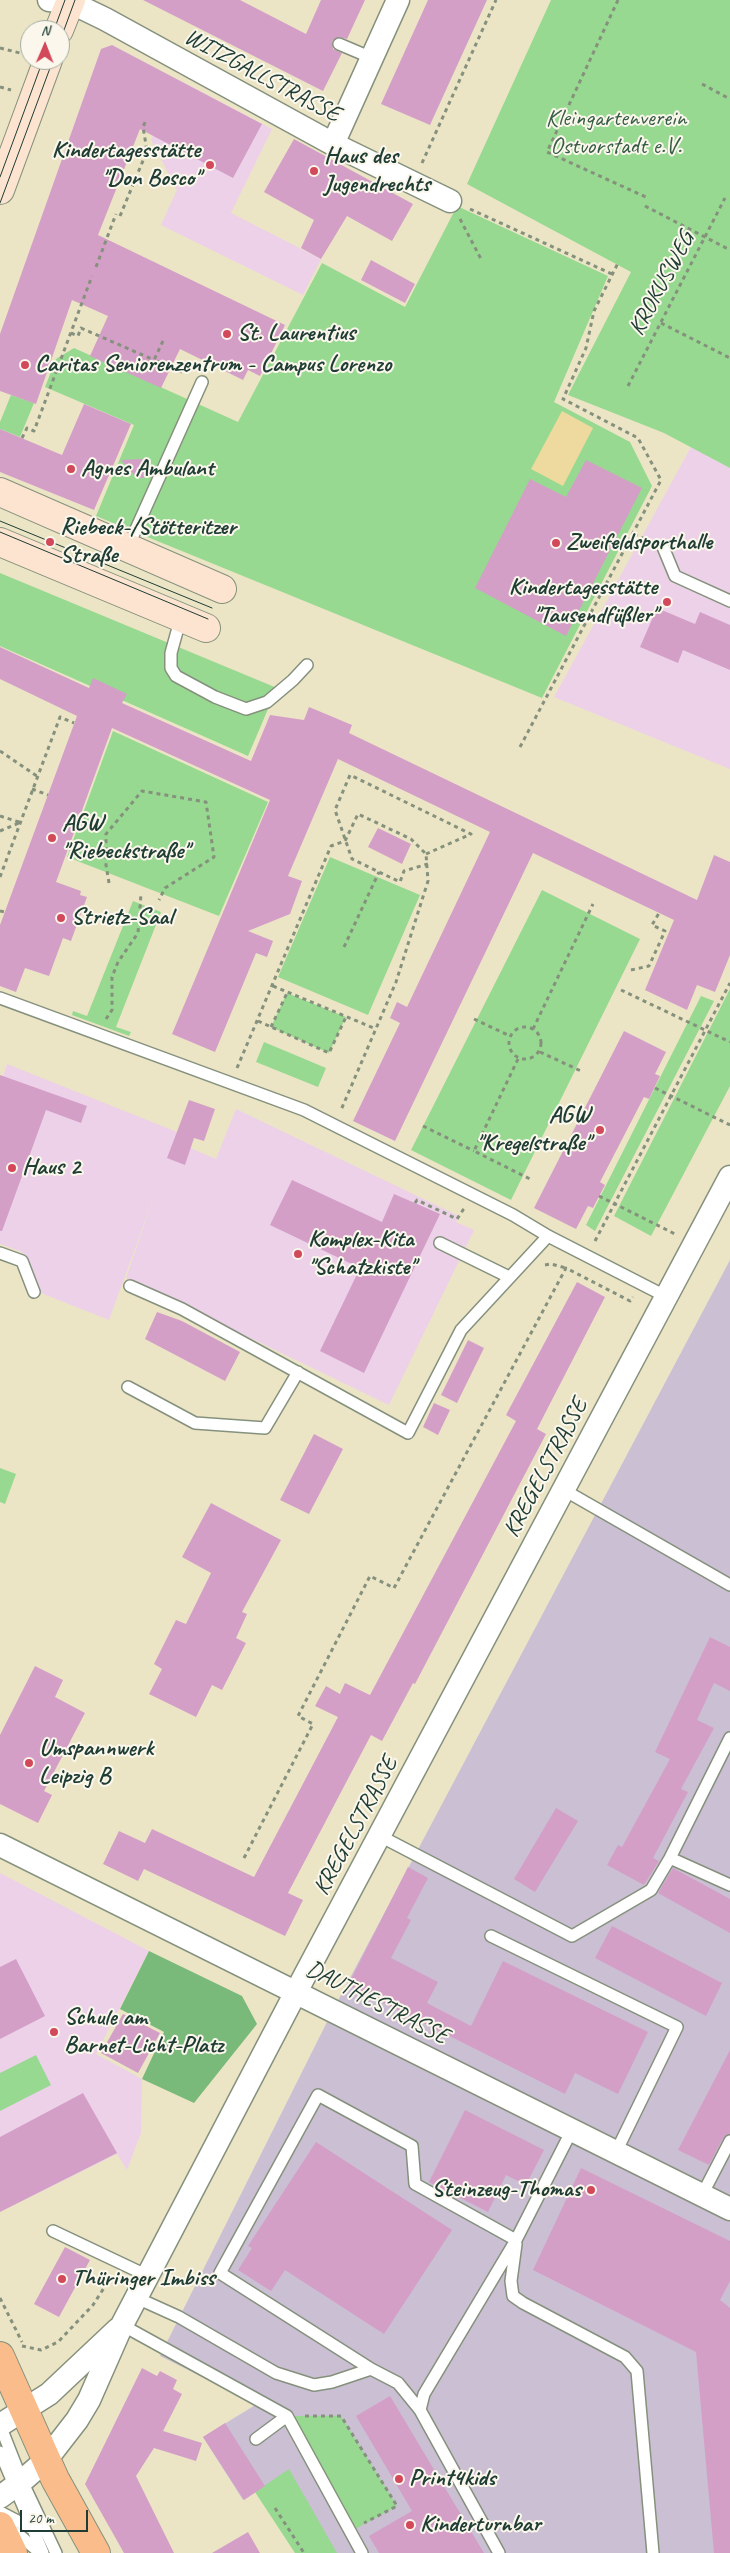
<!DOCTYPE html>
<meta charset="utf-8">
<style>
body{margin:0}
#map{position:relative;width:730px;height:2553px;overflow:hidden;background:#ebe5c6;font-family:Caveat,sans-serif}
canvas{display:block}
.north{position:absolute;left:20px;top:20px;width:50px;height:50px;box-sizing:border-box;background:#fbf7ec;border:1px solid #a3ada2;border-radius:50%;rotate:1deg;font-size:14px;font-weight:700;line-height:20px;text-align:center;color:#1f3d34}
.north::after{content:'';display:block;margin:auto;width:18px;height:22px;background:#d1495b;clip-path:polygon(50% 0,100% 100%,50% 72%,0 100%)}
.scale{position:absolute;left:20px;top:2510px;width:68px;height:22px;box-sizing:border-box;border:2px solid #1f3d34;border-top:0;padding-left:6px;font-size:15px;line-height:18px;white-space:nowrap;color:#1f3d34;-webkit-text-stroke:4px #fbf7ec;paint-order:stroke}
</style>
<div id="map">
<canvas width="730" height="2553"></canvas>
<div class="north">N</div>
<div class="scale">20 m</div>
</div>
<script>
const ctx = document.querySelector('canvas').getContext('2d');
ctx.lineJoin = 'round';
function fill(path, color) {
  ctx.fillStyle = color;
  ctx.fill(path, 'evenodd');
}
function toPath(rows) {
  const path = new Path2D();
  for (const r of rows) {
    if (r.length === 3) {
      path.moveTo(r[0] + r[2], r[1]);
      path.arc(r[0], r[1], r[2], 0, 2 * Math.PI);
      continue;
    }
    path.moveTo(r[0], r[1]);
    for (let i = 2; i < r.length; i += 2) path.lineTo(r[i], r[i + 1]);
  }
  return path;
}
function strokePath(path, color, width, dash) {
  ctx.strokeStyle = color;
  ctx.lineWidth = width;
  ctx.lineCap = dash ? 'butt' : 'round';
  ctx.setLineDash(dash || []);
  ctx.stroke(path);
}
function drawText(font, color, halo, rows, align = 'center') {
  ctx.font = font + ' Caveat,sans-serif';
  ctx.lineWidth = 4;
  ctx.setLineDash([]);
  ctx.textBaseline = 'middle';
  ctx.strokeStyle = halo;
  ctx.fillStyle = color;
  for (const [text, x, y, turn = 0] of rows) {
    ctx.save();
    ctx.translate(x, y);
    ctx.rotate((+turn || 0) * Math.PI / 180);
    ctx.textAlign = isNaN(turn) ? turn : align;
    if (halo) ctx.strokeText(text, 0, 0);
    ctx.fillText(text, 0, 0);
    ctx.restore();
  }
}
const built = toPath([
 [175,78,272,129,231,213,321,259,303,295,161,225,177,190,151,140],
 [691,447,730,468,730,769,554,697],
 [7,1064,177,1132,174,1141,216,1159,236,1109,459,1216,456,1222,474,1230,389,1405,126,1278,156,1191,109,1320,41,1293,22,1252,0,1244,0,1085],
 [0,1873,149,1951,96,2054,142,2079,141,2133,127,2170,117,2154,0,2212]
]);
const industrial = toPath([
 [730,1260,730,2553,333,2553,285,2473,243,2500,203,2437,257,2404,160,2356,333,2010]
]);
const green = toPath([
 [551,0,730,0,730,468,664,433,568,395,631,272,467,184],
 [457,206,608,276,554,402,630,442,652,486,542,698,96,516,134,425,45,387,56,359,74,348,238,422,322,263,405,307],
 [11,395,34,403,20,437,0,429,0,422],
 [0,573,277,688,248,756,0,646],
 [113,731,268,802,219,916,67,857],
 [330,857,420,895,368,1015,278,977],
 [542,890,640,939,511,1200,411,1150],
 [133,901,161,912,116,1027,131,1032,129,1036,72,1015,73,1011,87,1016],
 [730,989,730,1086,651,1236,614,1216],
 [287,993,346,1017,329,1053,271,1027],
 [701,996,714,1001,595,1231,586,1225],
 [264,1042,326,1068,318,1087,256,1062],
 [0,1468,16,1474,5,1504,0,1502],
 [36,2055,51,2085,0,2111,0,2073],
 [287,2416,341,2416,397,2506,350,2532],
 [289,2469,337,2553,295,2553,255,2492]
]);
const forest = toPath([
 [149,1951,242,1996,257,2024,194,2103,142,2079,164,2032,120,2009]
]);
const sand = toPath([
 [562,411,593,428,563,486,531,469]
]);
const building = toPath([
 [143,0,240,0,306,34,321,0,365,0,347,39,339,37,332,41,333,49,342,53,323,91],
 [428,0,487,0,430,125,381,104],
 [112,45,262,124,233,178,140,129,98,235,285,325,260,376,248,370,243,380,180,349,161,388,90,356,108,316,72,300,36,404,0,391,0,334,101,49],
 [294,139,413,204,392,241,347,216,321,259,301,248,314,220,264,192],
 [371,260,415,284,405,303,361,280],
 [84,404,131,424,94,510,0,472,0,429,62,455],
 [142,459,147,461,150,468,148,474,143,478,136,477,121,460],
 [586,460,642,488,566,636,475,588,530,479,566,497],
 [657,608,695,624,700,612,730,625,730,670,683,650,678,663,640,647],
 [0,647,89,688,93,678,127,694,122,703,251,761,270,715,304,720,309,707,352,725,349,733,697,900,714,855,730,862,730,955,715,992,697,985,687,1010,645,990,674,920,533,853,395,1141,353,1121,400,1023,390,1018,397,1002,407,1007,490,832,338,759,288,876,302,881,290,914,248,931,273,941,267,957,256,953,215,1052,172,1034,270,800,112,728,56,882,81,891,80,895,87,897,71,941,63,938,49,976,25,968,16,992,0,986,0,925,77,716,0,679],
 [378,828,411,844,402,864,368,847],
 [624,1031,666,1052,655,1074,660,1076,649,1099,644,1097,600,1182,605,1185,593,1208,588,1206,576,1229,534,1208],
 [0,1075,87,1106,81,1123,46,1110,2,1231,0,1231],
 [189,1100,215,1109,204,1141,194,1138,185,1165,167,1158],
 [292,1180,382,1222,394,1194,440,1214,364,1373,320,1351,360,1268,270,1225],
 [577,1282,605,1297,537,1429,546,1434,415,1684,413,1683,382,1741,371,1735,288,1893,303,1900,285,1936,144,1869,138,1881,103,1864,119,1831,145,1843,152,1829,254,1877,338,1717,315,1706,326,1686,340,1694,345,1683,370,1695,516,1421,506,1415],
 [157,1312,182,1321,240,1352,225,1381,145,1339],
 [468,1340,484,1348,457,1403,441,1395],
 [434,1403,450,1410,438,1435,423,1427],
 [314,1434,343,1449,309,1514,280,1500],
 [211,1503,281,1540,242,1612,247,1614,236,1638,246,1643,222,1690,212,1685,196,1717,149,1694,162,1669,154,1664,176,1620,186,1624,211,1573,182,1557],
 [710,1637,730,1647,730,1691,714,1683,697,1720,714,1728,681,1789,688,1792,653,1858,659,1861,644,1885,607,1865,618,1845,622,1847,670,1759,655,1752],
 [35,1666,63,1680,55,1697,85,1713,44,1791,52,1795,38,1823,0,1804,0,1735],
 [556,1808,578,1821,535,1892,514,1879],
 [408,1867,428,1878,407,1918,411,1920,391,1958,438,1982,427,2003,471,2026,503,1961,648,2032,618,2094,575,2073,565,2094,348,1985],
 [673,1868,730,1899,730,1933,658,1893],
 [612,1926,722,1983,706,2016,595,1958],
 [16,1959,45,2016,0,2039,0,1967],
 [123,2014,160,2033,138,2073,101,2053],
 [730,2050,730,2134,723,2138,709,2165,678,2150],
 [83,2093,117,2153,0,2212,0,2137],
 [465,2110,544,2150,526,2185,506,2175,488,2212,429,2182],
 [316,2142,452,2230,384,2334,285,2270,271,2291,238,2270,252,2248,248,2246],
 [581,2168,730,2241,730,2281,720,2300,730,2308,730,2553,714,2553,696,2352,533,2270],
 [65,2247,90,2260,59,2317,34,2304],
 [142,2368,157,2376,160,2371,177,2380,173,2389,182,2394,163,2431,202,2443,196,2461,154,2448,136,2476,174,2553,124,2553,85,2484],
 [390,2396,484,2553,379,2553,369,2536,412,2511,356,2416],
 [225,2423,265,2486,244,2500,203,2437],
 [248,2532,260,2553,212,2553]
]);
const path = toPath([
 [618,0,547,152,648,198],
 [0,48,24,54],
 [702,84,730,99],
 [0,87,11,90],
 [422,163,496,0],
 [645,206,730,250],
 [470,209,612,274],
 [120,216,147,151,143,127,146,120],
 [460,219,481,259],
 [96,267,116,214],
 [661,323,730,358],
 [71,333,78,336,81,328,154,360],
 [163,341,154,360,182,372],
 [628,386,725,198],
 [22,438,27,428,34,431,92,276],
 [634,534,649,541],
 [520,747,661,480,638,438,563,399,586,348,594,311,619,261],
 [0,751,37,776],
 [32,789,48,795],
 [0,816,19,822],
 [0,831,19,823],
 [426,854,471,834,350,775,335,810,352,859,400,882,404,871,428,864],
 [0,877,60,717,74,723],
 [109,883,106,865,106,834,142,791,206,802,214,857,165,888,159,900],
 [0,911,5,912],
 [344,947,379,872],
 [631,970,649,966,665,931,652,925,659,913],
 [273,986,376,1029],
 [621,990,730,1042],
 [106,1019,112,1010,112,977,118,962,138,933,141,894],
 [474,1019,510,1036],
 [258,1021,329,1053,346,1017],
 [525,1043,16],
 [271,1027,287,993],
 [533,1029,593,904],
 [540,1052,581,1071],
 [518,1059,474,1151,530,1179],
 [237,1068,331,846,345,841,358,814,411,839,426,854,428,881,396,982,341,1110],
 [655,1088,730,1125],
 [423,1126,474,1151],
 [599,1196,675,1234],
 [415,1203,417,1200,457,1219,463,1210,460,1209],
 [595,1241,730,983],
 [545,1265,551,1264,566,1268],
 [244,1858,313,1724,298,1716,370,1576,394,1588,566,1268,630,1301,633,1297],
 [0,2298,22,2342],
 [22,2346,41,2350,58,2342,93,2305,111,2277],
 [305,2416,341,2416,397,2506,364,2523],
 [275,2508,304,2553]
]);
const lane = toPath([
 [339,44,372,58],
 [128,547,202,382],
 [663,547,675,576,730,601],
 [181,617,171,653,171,668,176,676,215,697,246,709,267,702,293,680,307,665],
 [0,998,304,1110,513,1215,548,1236,667,1297],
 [440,1243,509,1277],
 [0,1253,22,1261,34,1292],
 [130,1286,182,1309,408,1433,461,1330,548,1236],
 [128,1387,195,1423,265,1428,298,1372],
 [564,1490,730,1585],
 [380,1836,572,1936,651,1890,670,1858,730,1738],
 [670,1858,730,1885],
 [491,1936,677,2027,616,2152],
 [702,2195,730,2141],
 [53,2231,148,2276],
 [516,2244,511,2281,513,2296,523,2303,625,2357,637,2371,653,2553],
 [137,2298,179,2317,276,2373,314,2385,332,2382,371,2369],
 [122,2325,287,2416,362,2553],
 [420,2410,398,2383,371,2369,220,2273,318,2095,412,2146,415,2184,516,2240],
 [0,2425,22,2481,56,2553],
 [256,2439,287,2416],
 [0,2452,43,2553],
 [0,2512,31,2528],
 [6,2528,18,2534,39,2552],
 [499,2553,420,2410,424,2394,516,2240,572,2130]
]);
const street = toPath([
 [49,0,70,2,105,19,333,144,450,201],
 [333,144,398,0],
 [0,1845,730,2209],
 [0,2425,49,2394,118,2329],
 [0,2497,22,2481,46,2460,77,2420,89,2400,122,2325,296,1992,730,1177]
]);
const secondary = toPath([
 [59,30,71,0],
 [0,190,48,60],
 [0,492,222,589],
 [0,542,206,628]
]);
const primary = toPath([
 [0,2356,55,2479,96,2553],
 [0,2526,13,2553]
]);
const tram = toPath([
 [54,30,65,0],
 [60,41,75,0],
 [0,177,43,60],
 [0,203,53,60],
 [0,521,212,608],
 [0,532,208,619]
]);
const markers = [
 [210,165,5,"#d1495b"],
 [314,171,5,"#d1495b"],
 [227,334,5,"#d1495b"],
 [25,365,5,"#d1495b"],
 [71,469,5,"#d1495b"],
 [50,542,5,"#d1495b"],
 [556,543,5,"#d1495b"],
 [667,602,5,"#d1495b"],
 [52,838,5,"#d1495b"],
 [61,918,5,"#d1495b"],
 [600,1130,5,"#d1495b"],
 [12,1168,5,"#d1495b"],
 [298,1254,5,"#d1495b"],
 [29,1763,5,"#d1495b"],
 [54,2032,5,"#d1495b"],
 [591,2190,5,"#d1495b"],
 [62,2279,5,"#d1495b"],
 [399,2479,5,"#d1495b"],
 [410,2525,5,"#d1495b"]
];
const streetNames = [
 ["WITZGALLSTRASSE",262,76,28],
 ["KROKUSWEG",662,284,-62],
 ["KREGELSTRASSE",546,1468,-62],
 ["KREGELSTRASSE",356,1826,-62],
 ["DAUTHESTRASSE",377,2003,27]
];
const parkNames = [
 ["Kleingartenverein",616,119],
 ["Ostvorstadt e.V.",616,147]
];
const poiNames = [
 ["Kindertagesstätte",200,151,"right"],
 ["\"Don Bosco\"",200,179,"right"],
 ["Haus des",324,157],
 ["Jugendrechts",324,185],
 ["St. Laurentius",237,334],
 ["Caritas Seniorenzentrum - Campus Lorenzo",35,365],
 ["Agnes Ambulant",81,469],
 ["Riebeck-/Stötteritzer",60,528],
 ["Straße",60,556],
 ["Zweifeldsporthalle",566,543],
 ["Kindertagesstätte",657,588,"right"],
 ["\"Tausendfüßler\"",657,616,"right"],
 ["AGW",62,824],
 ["\"Riebeckstraße\"",62,852],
 ["Strietz-Saal",71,918],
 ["AGW",590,1116,"right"],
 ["\"Kregelstraße\"",590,1144,"right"],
 ["Haus 2",22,1168],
 ["Komplex-Kita",308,1240],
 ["\"Schatzkiste\"",308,1268],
 ["Umspannwerk",39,1749],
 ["Leipzig B",39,1777],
 ["Schule am",64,2018],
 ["Barnet-Licht-Platz",64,2046],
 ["Steinzeug-Thomas",581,2190,"right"],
 ["Thüringer Imbiss",72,2279],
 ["Print4kids",409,2479],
 ["Kinderturnbar",420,2525]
];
fill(built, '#ecd1e9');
fill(industrial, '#cbbfd4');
fill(green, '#97d990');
fill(forest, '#79b97a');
fill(sand, '#eeda9e');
fill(building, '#d49fc7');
strokePath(lane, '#85917d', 14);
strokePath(street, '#85917d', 25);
strokePath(secondary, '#85917d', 30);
strokePath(primary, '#85917d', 30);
strokePath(path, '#85917d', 3, [4, 4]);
strokePath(lane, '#fff', 11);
strokePath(street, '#fff', 22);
strokePath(secondary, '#fde4d0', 28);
strokePath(primary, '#f9bc8a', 28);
strokePath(tram, '#1f3d34', 1);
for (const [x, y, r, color] of markers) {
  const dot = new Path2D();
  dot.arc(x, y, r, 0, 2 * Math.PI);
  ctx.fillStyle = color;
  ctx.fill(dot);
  strokePath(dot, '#fbf7ec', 2);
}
drawText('24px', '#1f3d34', '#fbf7ec', streetNames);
drawText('24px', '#375c46', '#fbf7ec', parkNames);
drawText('bold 24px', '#1f3d34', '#fbf7ec', poiNames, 'left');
</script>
